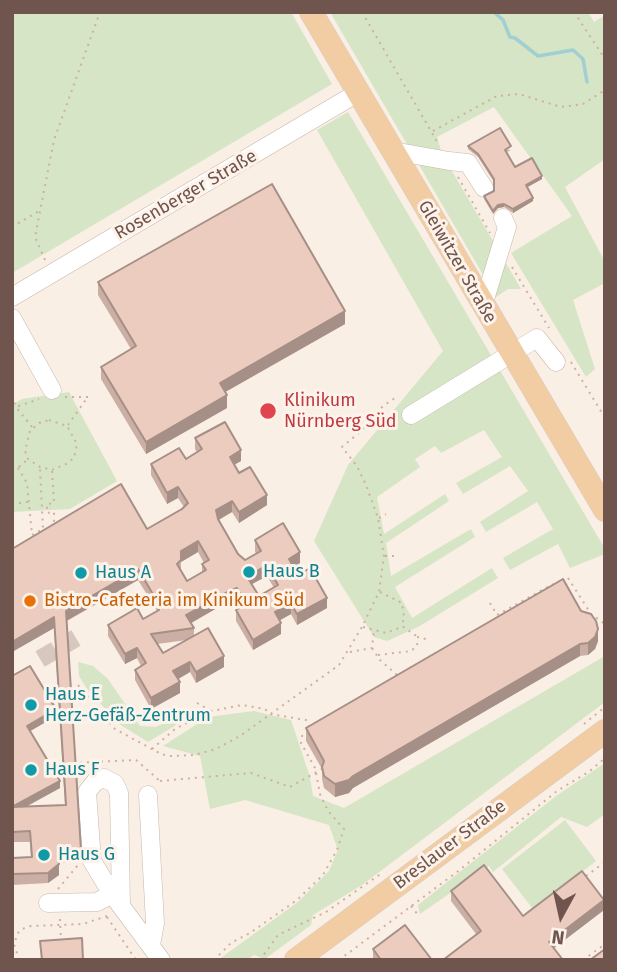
<!DOCTYPE html>
<meta charset="utf-8">
<style>
body{margin:0}
#map{position:relative;width:617px;height:972px;overflow:hidden;background:#faefe4;font-family:"Fira Sans",sans-serif}
canvas{display:block}
.frame{position:absolute;inset:0;border:14px solid #6f554d;pointer-events:none}
.north{position:absolute;left:526px;top:881px;width:70px;height:70px;-webkit-text-stroke:5px #fdf3ea;paint-order:stroke;rotate:188deg;font-size:19px;font-weight:700;line-height:28px;text-align:center;color:#6f554d}
.north::after{content:'';display:block;margin:auto;width:24px;height:32px;background:#6f554d;clip-path:polygon(50% 0,100% 100%,50% 72%,0 100%)}
</style>
<div id="map">
<canvas width="617" height="972"></canvas>
<div class="frame"></div>
<div class="north">N</div>
</div>
<script>
const ctx = document.querySelector('canvas').getContext('2d');
ctx.lineJoin = 'round';
function fill(path, color) {
  ctx.fillStyle = color;
  ctx.fill(path, 'evenodd');
}
function toPath(rows) {
  const path = new Path2D();
  for (const r of rows) {
    path.moveTo(r[0], r[1]);
    for (let i = 2; i < r.length; i += 2) path.lineTo(r[i], r[i + 1]);
  }
  return path;
}
function strokePath(path, color, width, dash) {
  ctx.strokeStyle = color;
  ctx.lineWidth = width;
  ctx.lineCap = dash ? 'butt' : 'round';
  ctx.setLineDash(dash || []);
  ctx.stroke(path);
}
function drawText(font, color, halo, rows, align = 'center') {
  ctx.font = font + ' "Fira Sans",sans-serif';
  ctx.lineWidth = 6;
  ctx.setLineDash([]);
  ctx.textBaseline = 'middle';
  ctx.strokeStyle = halo;
  ctx.fillStyle = color;
  for (const [text, x, y, turn = 0] of rows) {
    ctx.save();
    ctx.translate(x, y);
    ctx.rotate((+turn || 0) * Math.PI / 180);
    ctx.textAlign = isNaN(turn) ? turn : align;
    if (halo) ctx.strokeText(text, 0, 0);
    ctx.fillText(text, 0, 0);
    ctx.restore();
  }
}
const green = toPath([
 [12,12,291,12,332,84,12,273],
 [330,12,588,12,594,22,605,15,605,159,565,187,605,262,605,283,573,300,595,369,586,377,511,253,572,216,494,107,437,137,442,154,521,289,508,289,496,297],
 [348,112,605,549,605,554,570,568,558,544,510,570,503,558,553,529,537,502,486,532,480,522,528,491,510,466,463,494,456,483,502,457,484,430,441,453,435,446,415,459,420,467,377,497,384,534,445,494,449,501,386,543,391,576,471,529,475,537,395,587,412,618,492,568,498,578,418,627,387,641,374,637,314,541,348,465,443,351,317,130],
 [69,392,117,481,70,509,12,512,12,405,22,399],
 [605,656,605,702,362,885,313,915,311,925,265,959,254,955,247,960,218,960,298,902,329,871,338,850,329,825,245,800,210,809,200,756,163,746,208,717,254,711,291,720,310,777,313,796,344,808],
 [78,662,93,666,108,679,140,726,156,727,172,719,176,725,148,742,119,724,87,689,79,676],
 [605,763,605,814,587,827,561,817,493,872,489,866,420,914,418,905,556,796],
 [565,820,596,861,533,909,502,869]
]);
const stream = toPath([
 [494,12,503,20,510,37,515,38,538,56,573,50,583,59,587,82]
]);
const minorTunnel = toPath([
 [40,659,76,638]
]);
const path = toPath([
 [362,12,439,145],
 [574,12,605,59],
 [433,131,497,96,519,94,561,107,583,104,605,90],
 [458,177,490,233],
 [12,227,39,211],
 [45,260,35,237,54,140,100,12],
 [512,267,549,328],
 [571,362,605,418],
 [12,396,16,407,12,409],
 [65,397,88,397],
 [49,420,67,426,77,444,74,458,66,464,52,470,40,467,28,459,25,451,30,431,39,423,49,420],
 [68,425,87,398],
 [32,427,16,407,39,399],
 [12,464,18,468,27,483,32,535,43,529,40,469],
 [19,467,28,459],
 [52,471,54,503,47,504,47,513,54,512,54,523],
 [12,504,28,502],
 [379,518,386,514],
 [385,556,395,556],
 [568,578,591,614,605,624],
 [380,592,402,603,404,617,402,626,418,637],
 [490,603,497,615,553,584],
 [363,627,386,633,401,627],
 [372,648,380,660,397,675],
 [350,652,372,648,374,630],
 [378,655,411,651,417,646,418,637,430,640],
 [78,685,115,729,161,754,170,756,194,755,216,749,240,736,339,665,362,627,379,592,384,556,378,518,366,485,357,466,342,447,360,432,383,406,395,398],
 [197,703,211,711],
 [76,714,101,713],
 [584,724,605,707],
 [152,749,175,729,197,718,212,711,242,705,265,709,270,714,306,720,308,726],
 [73,763,136,760,160,781],
 [586,876,605,862],
 [58,889,78,865],
 [411,906,419,916],
 [107,917,136,960],
 [60,919,61,941],
 [19,960,14,944,18,933,22,929,31,926,83,924,107,916],
 [214,960,231,943,250,933,297,900,323,875,337,850,344,829,328,811,320,794,315,768,301,743,302,736,306,733],
 [260,960,278,935,326,912,382,873],
 [339,960,457,872,557,791,590,771,605,758],
 [583,960,605,944]
]);
const minor = toPath([
 [393,151,449,161,468,163,484,188],
 [12,297,359,92],
 [482,302,486,296,507,227,503,218],
 [12,318,52,390],
 [411,415,537,338,556,362],
 [148,795,155,923,151,945],
 [48,903,97,902,112,894],
 [121,905,119,793,115,784,104,778,95,782,87,792,92,861,112,894,161,960]
]);
const major = toPath([
 [311,12,605,510],
 [296,960,605,731]
]);
const pathBridge = toPath([
 [160,781,251,773,290,787,322,769]
]);
const wall = toPath([
 [468,146,511,150,507,152,515,167,542,179,527,187,533,201,513,213,504,207,498,208,493,214,484,199,484,196,494,191,494,182,478,157,468,149],
 [98,282,345,324,225,392,227,408,146,454,101,379,101,367,131,349,98,295],
 [195,438,241,461,234,465,239,473,267,505,239,523,232,512,219,520,238,554,245,560,256,554,255,551,255,540,300,563,294,567,298,575,327,608,297,625,291,614,280,620,281,634,253,650,236,621,236,610,242,607,237,599,229,601,191,623,194,628,194,636,224,667,196,683,190,672,178,679,180,693,151,709,135,680,135,670,141,666,137,658,125,664,108,636,108,625,143,619,157,611,138,580,67,621,81,861,59,863,59,875,48,883,12,885,12,858,31,857,30,842,12,842,12,676,56,716,30,731,60,788,26,807,65,805,54,628,12,652,147,529,184,507,178,498,167,504,151,475,151,464,186,459,197,452,195,449],
 [198,552,204,563,202,564,202,572,187,581,181,571,181,562],
 [267,576,274,588,259,596,252,584],
 [187,640,163,653,157,644],
 [563,579,598,641,595,649,588,655,580,656,353,788,349,793,335,797,324,788,322,779,322,769,306,741,306,728],
 [451,891,523,916,604,910,554,948,476,934,451,901],
 [373,949,432,960,373,960]
]);
const shadedWall = toPath([
 [542,176,542,179,526,188,526,185],
 [533,198,533,201,513,213,513,209],
 [504,204,504,207,498,208,493,214,493,211,498,205],
 [345,311,345,324,220,395,220,383],
 [227,395,227,408,146,454,146,442],
 [241,450,241,461,230,467,230,457],
 [178,487,178,498,167,504,167,493],
 [267,495,267,505,239,523,239,512],
 [232,501,232,512,216,521,216,510],
 [198,541,198,552,181,562,181,551],
 [300,552,300,563,289,570,289,559],
 [267,565,267,576,252,584,249,591,250,575],
 [138,569,138,580,66,621,66,611],
 [237,588,237,599,229,601,186,626,186,615,229,591],
 [327,598,327,608,297,625,297,614],
 [291,604,291,614,275,623,275,612],
 [54,617,54,628,12,652,12,642],
 [281,623,281,634,253,650,253,640],
 [598,629,598,641,595,649,588,655,588,643],
 [580,644,580,656,353,788,349,793,335,797,335,784,353,776],
 [137,648,137,658,125,664,125,654],
 [224,656,224,667,196,683,196,672],
 [190,662,190,672,173,682,173,671],
 [180,682,180,693,151,709,151,698],
 [56,709,56,716,27,733,27,726],
 [60,781,60,788,12,814,12,808],
 [59,864,59,875,48,883,48,873],
 [604,900,604,910,549,952,549,942]
]);
const building = toPath([
 [500,128,511,146,505,150,515,167,532,158,542,176,526,185,533,198,513,209,504,204,498,205,493,211,484,196,494,191,494,179,478,154,468,146,500,128],
 [272,184,345,311,220,383,227,395,146,442,101,367,136,346,98,282,272,184],
 [225,422,241,450,230,457,239,473,250,467,267,495,239,512,232,501,216,510,218,519,238,554,245,560,261,551,255,540,283,523,300,552,289,559,298,575,310,568,327,598,297,614,291,604,275,612,281,623,253,640,236,610,246,604,237,588,229,591,186,615,194,628,151,634,163,653,208,628,224,656,196,672,190,662,173,671,180,682,151,698,135,670,146,663,137,648,125,654,108,625,137,608,143,619,159,610,157,601,138,569,66,611,81,850,58,852,59,864,48,873,12,874,12,858,32,857,30,831,12,832,12,807,66,805,54,617,12,642,12,549,121,484,147,529,182,509,188,503,178,487,167,493,151,464,179,448,186,459,202,449,195,438,225,422],
 [198,541,209,560,202,564,206,570,187,581,177,564,181,560,181,551,198,541],
 [267,565,278,585,259,596,249,580,252,578,250,575,267,565],
 [563,579,581,611,591,614,596,621,598,629,595,637,588,643,580,644,353,776,349,780,335,784,324,776,322,767,324,761,306,728,563,579],
 [30,666,56,709,27,726,60,781,12,807,12,676,30,666],
 [484,865,523,916,582,871,604,900,549,942,563,960,443,960,481,931,451,891,484,865],
 [405,925,432,960,381,960,373,949,405,925],
 [82,938,83,960,42,960,40,941,82,938],
 [605,949,605,960,590,960,605,949]
]);
const markers = [
 [268,411,9,"#e0444e"],
 [249,572,7,"#0f9aa8"],
 [81,573,7,"#0f9aa8"],
 [30,601,7,"#e8710a"],
 [31,705,7,"#0f9aa8"],
 [31,770,7,"#0f9aa8"],
 [44,855,7,"#0f9aa8"]
];
const streetNames = [
 ["Rosenberger Straße",186,195,-30],
 ["Gleiwitzer Straße",457,262,60],
 ["Breslauer Straße",450,845,-37]
];
const healthNames = [
 ["Klinikum",284,401],
 ["Nürnberg Süd",284,422]
];
const cultureNames = [
 ["Haus B",263,572],
 ["Haus A",95,573],
 ["Haus E",45,695],
 ["Herz-Gefäß-Zentrum",45,716],
 ["Haus F",45,770],
 ["Haus G",58,855]
];
const foodNames = [
 ["Bistro-Cafeteria im Kinikum Süd",44,601]
];
fill(green, '#d5e5c5');
strokePath(stream, '#a2cfd1', 3.5);
strokePath(minorTunnel, '#d7c8be', 18, [18, 9]);
strokePath(minor, '#c9b6ac', 19);
strokePath(major, '#d7cfcd', 24);
strokePath(path, '#d1afa2', 2, [2, 5]);
strokePath(minor, '#fff', 18);
strokePath(major, '#f2cca3', 23);
strokePath(pathBridge, '#d1afa2', 2, [2, 5]);
fill(wall, '#cbafa4');
fill(shadedWall, '#a58f86');
fill(building, '#ecccbf');
strokePath(building, '#a58f86', 2);
for (const [x, y, r, color] of markers) {
  const dot = new Path2D();
  dot.arc(x, y, r, 0, 2 * Math.PI);
  ctx.fillStyle = color;
  ctx.fill(dot);
  strokePath(dot, '#fdf3ea', 2.5);
}
drawText('18px', '#6f554d', '#fdf3ea', streetNames);
drawText('18px', '#be3a42', '#fdf3ea', healthNames, 'left');
drawText('18px', '#0d838f', '#fdf3ea', cultureNames, 'left');
drawText('18px', '#c56008', '#fdf3ea', foodNames, 'left');
</script>
